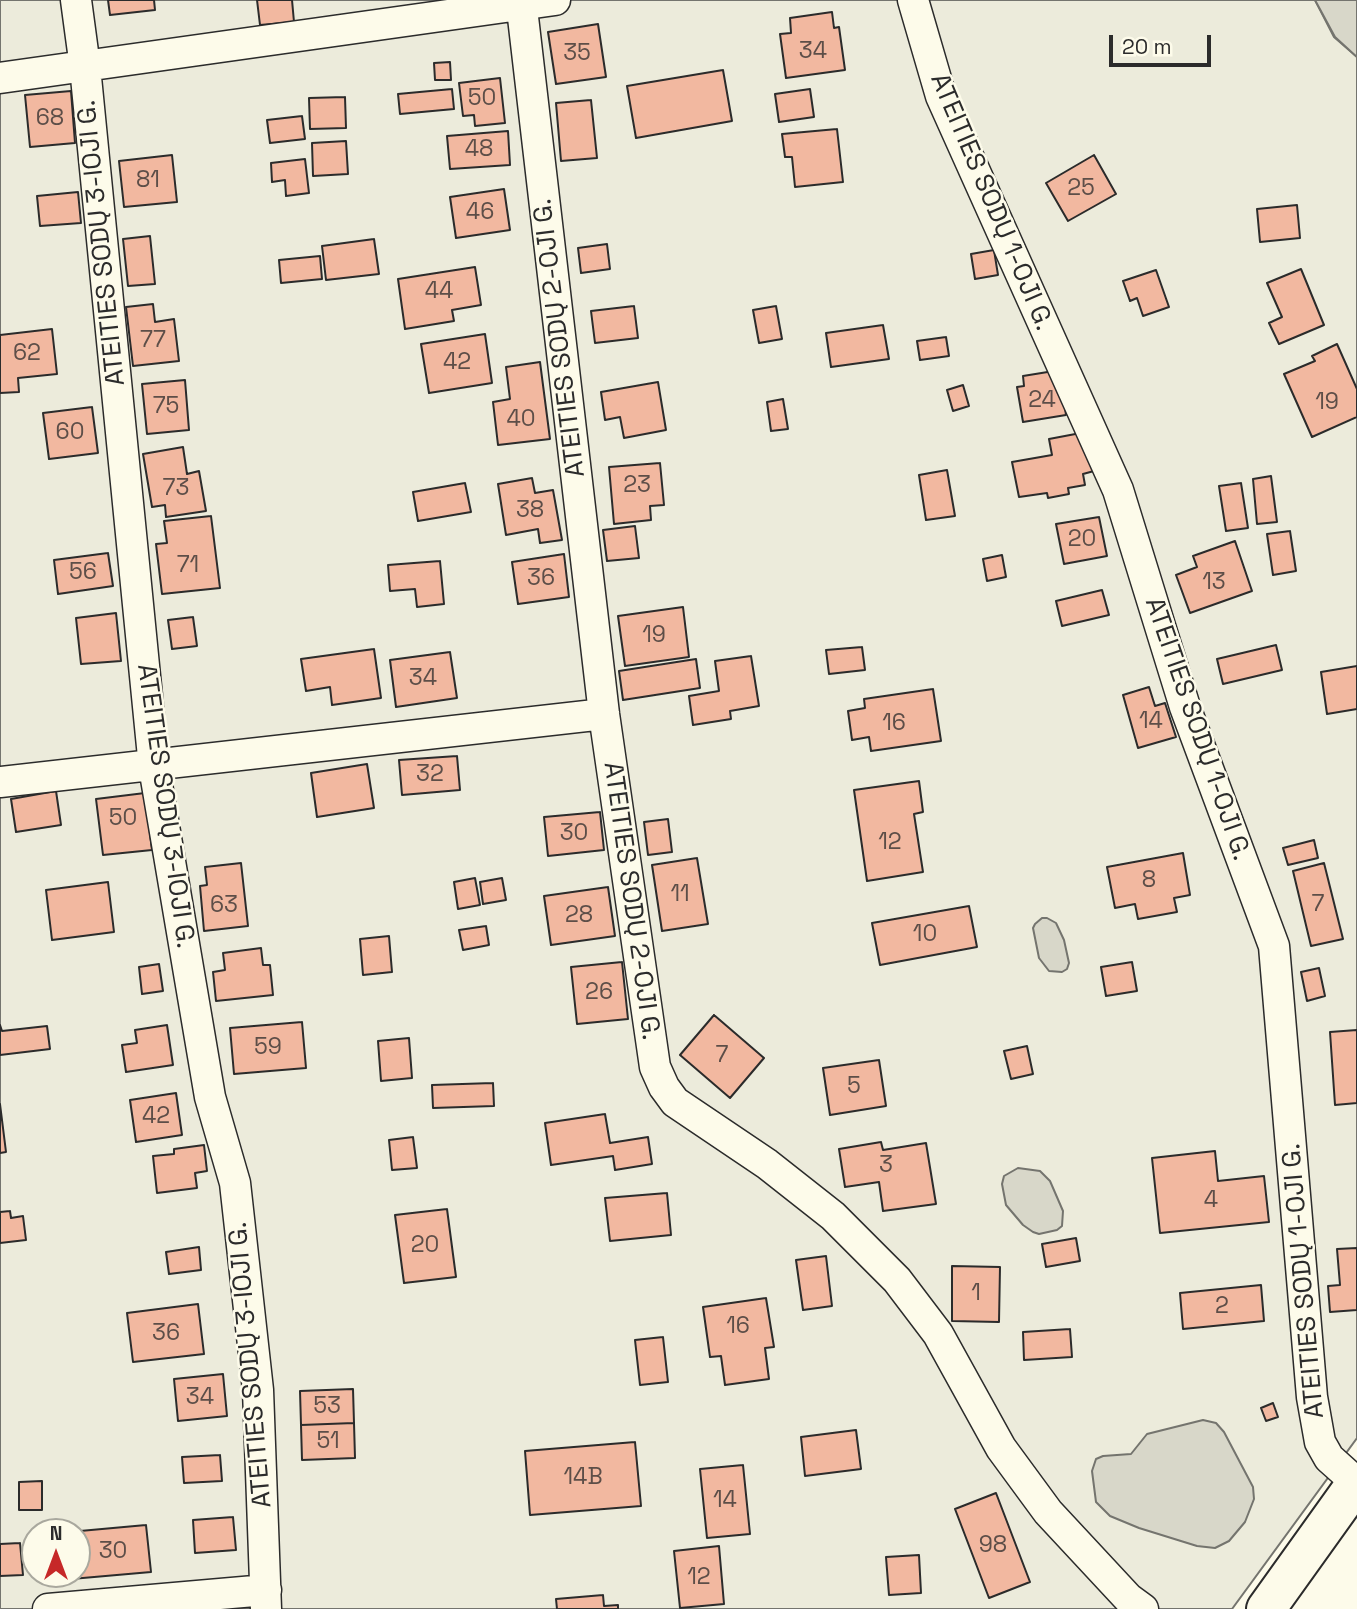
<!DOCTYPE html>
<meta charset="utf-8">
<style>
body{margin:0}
#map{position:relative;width:1357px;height:1609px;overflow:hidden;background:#fdfbea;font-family:"Space Grotesk",sans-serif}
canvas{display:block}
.north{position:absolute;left:21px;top:1518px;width:70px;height:70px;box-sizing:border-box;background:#fdfbea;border:2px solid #a9a89e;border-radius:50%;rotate:0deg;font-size:19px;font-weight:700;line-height:28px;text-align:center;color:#2b2b2b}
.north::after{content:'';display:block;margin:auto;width:24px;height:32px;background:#c62828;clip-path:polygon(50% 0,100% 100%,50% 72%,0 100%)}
.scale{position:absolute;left:1109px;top:35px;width:102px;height:32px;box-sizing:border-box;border:4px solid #2b2b2b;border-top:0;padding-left:9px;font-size:21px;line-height:24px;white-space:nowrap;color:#2b2b2b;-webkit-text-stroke:5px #fdfbea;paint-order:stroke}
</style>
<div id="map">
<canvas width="1357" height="1609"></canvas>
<div class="north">N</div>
<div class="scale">20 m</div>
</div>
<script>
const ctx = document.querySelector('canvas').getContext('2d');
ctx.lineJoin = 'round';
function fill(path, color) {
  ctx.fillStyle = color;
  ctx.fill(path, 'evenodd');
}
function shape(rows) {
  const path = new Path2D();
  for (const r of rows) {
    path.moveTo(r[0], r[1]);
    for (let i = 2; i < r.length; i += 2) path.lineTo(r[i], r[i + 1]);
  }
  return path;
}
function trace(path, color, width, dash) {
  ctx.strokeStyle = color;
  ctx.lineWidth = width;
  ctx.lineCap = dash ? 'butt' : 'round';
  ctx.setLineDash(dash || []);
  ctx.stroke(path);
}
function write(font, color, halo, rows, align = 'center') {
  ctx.font = font + ' "Space Grotesk",sans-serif';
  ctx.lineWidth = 5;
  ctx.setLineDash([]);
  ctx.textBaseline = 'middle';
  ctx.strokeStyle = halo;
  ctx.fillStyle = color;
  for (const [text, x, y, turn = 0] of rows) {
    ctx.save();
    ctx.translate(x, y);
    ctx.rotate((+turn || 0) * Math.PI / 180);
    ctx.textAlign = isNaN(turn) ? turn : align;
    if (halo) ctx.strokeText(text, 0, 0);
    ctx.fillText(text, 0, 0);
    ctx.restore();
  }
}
const green = shape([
 [0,0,1315,0,1334,37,1357,57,1357,1438,1232,1609,0,1609,0,0],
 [35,1532,77,1532,77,1574,35,1574,35,1532]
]);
const water = shape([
 [1315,0,1357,0,1357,57,1335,37,1315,0],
 [1042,918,1047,918,1056,923,1064,940,1069,963,1067,969,1062,972,1049,971,1039,958,1033,928,1035,924,1042,918],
 [1018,1168,1040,1171,1050,1181,1063,1211,1062,1226,1057,1230,1039,1234,1033,1232,1023,1225,1006,1205,1002,1184,1004,1176,1018,1168],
 [1203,1420,1216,1423,1224,1432,1253,1487,1254,1499,1245,1522,1229,1541,1215,1548,1197,1546,1139,1528,1110,1516,1096,1502,1092,1471,1096,1459,1103,1456,1131,1454,1147,1434,1203,1420]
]);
const building = shape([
 [108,0,154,0,155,10,110,15,108,0],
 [257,0,292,0,294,22,260,25,257,0],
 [832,12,834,28,839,27,845,70,786,78,780,34,791,33,790,18,832,12],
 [598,24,606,77,556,84,548,32,598,24],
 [450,62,451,80,435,80,434,63,450,62],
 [723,70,732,121,636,138,627,86,723,70],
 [500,78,505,123,475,126,474,115,463,116,459,83,500,78],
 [452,89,454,109,400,114,398,94,452,89],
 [810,89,814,117,779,122,775,94,810,89],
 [71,91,75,143,30,147,25,95,71,91],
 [345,97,346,128,310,129,309,98,345,97],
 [591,100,597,158,561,161,556,103,591,100],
 [302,116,305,139,270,143,267,120,302,116],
 [837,129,843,182,795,187,792,157,785,157,782,134,837,129],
 [508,131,510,165,450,169,447,136,508,131],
 [346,141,348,174,313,176,312,143,346,141],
 [172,155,177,202,124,207,119,161,172,155],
 [1094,155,1116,194,1068,221,1046,183,1094,155],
 [305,159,309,193,286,196,285,180,272,182,271,163,305,159],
 [504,189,510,230,456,238,450,197,504,189],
 [78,192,81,223,40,226,37,196,78,192],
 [1297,205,1300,238,1260,242,1257,209,1297,205],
 [150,236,155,284,128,286,123,239,150,236],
 [374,239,379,274,326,280,322,246,374,239],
 [607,244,610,269,581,273,578,248,607,244],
 [994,250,998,275,975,279,971,254,994,250],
 [320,256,322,279,281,283,279,260,320,256],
 [475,267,481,305,452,310,454,321,405,329,398,279,475,267],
 [1301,269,1324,325,1279,344,1269,323,1282,317,1267,283,1301,269],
 [1156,270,1169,307,1143,316,1137,298,1130,301,1123,281,1156,270],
 [153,304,155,322,174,319,179,361,133,366,126,307,153,304],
 [634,306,638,338,595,343,591,311,634,306],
 [776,306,782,339,759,343,753,310,776,306],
 [883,325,889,359,831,367,826,333,883,325],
 [52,329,57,374,18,378,19,392,0,393,0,335,52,329],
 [485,334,492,383,429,393,421,344,485,334],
 [946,337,949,356,920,360,917,341,946,337],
 [1337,344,1357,389,1357,417,1312,437,1284,374,1315,361,1312,356,1337,344],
 [540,362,550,439,498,445,493,402,510,399,506,367,540,362],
 [1060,370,1066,415,1023,422,1017,387,1024,386,1023,376,1060,370],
 [185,380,189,430,147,434,142,384,185,380],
 [658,382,666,430,624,438,620,417,605,420,601,392,658,382],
 [963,385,969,406,953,411,947,390,963,385],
 [783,399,788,429,771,431,767,402,783,399],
 [92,407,98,453,49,459,43,413,92,407],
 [1086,432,1094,471,1083,474,1085,485,1068,488,1069,494,1048,498,1047,493,1019,497,1012,462,1052,455,1049,439,1086,432],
 [183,447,187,474,199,471,206,511,166,517,165,505,152,507,143,454,183,447],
 [660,463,664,505,650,506,651,520,614,524,609,467,660,463],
 [947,470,955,516,926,520,919,475,947,470],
 [1271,476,1277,522,1257,524,1253,479,1271,476],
 [532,478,535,493,553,490,562,540,540,543,538,529,506,535,498,484,532,478],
 [465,483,471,512,418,521,413,492,465,483],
 [1241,483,1248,528,1226,531,1219,486,1241,483],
 [211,516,220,588,162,594,156,544,167,543,164,521,211,516],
 [1099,517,1107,556,1064,564,1056,524,1099,517],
 [635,526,639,558,607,561,603,530,635,526],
 [1290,531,1296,571,1273,575,1267,534,1290,531],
 [1235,541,1252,591,1190,613,1176,575,1197,567,1193,556,1235,541],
 [108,553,113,586,58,594,54,560,108,553],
 [564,554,569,597,518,604,512,562,564,554],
 [1002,555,1006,577,987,581,983,559,1002,555],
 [440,561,444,604,417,607,415,589,390,591,388,565,440,561],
 [1102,590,1109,615,1062,626,1056,601,1102,590],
 [683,607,689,657,625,666,618,616,683,607],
 [116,613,121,661,81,664,76,618,116,613],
 [193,617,197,646,172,649,168,620,193,617],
 [1276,645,1282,670,1223,684,1217,659,1276,645],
 [862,647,865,670,829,674,826,650,862,647],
 [374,649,381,698,332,705,330,687,306,691,301,659,374,649],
 [450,652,457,698,396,707,390,660,450,652],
 [751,656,759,706,730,711,731,719,693,725,689,696,719,691,715,661,751,656],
 [696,659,700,688,623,700,619,671,696,659],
 [1357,666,1357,709,1327,714,1321,672,1357,666],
 [1149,687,1155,706,1165,703,1176,737,1138,748,1123,695,1149,687],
 [933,689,941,741,871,751,869,737,852,740,848,711,865,708,864,699,933,689],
 [457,756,460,790,402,795,399,760,457,756],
 [367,764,374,808,317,817,311,773,367,764],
 [919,781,923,812,914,814,923,872,867,881,854,790,919,781],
 [56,791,61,825,16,832,11,799,56,791],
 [145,793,152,850,103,855,96,799,145,793],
 [600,812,604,850,548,856,544,817,600,812],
 [668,819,672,852,648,855,644,822,668,819],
 [1314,840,1318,858,1288,865,1283,848,1314,840],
 [1183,853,1190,895,1174,898,1177,912,1138,919,1135,904,1115,908,1107,867,1183,853],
 [697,858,708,924,662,931,652,865,697,858],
 [241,863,248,926,204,931,200,886,207,885,205,867,241,863],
 [1324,863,1343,939,1311,946,1293,871,1324,863],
 [475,878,480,905,458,909,454,882,475,878],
 [502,878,506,900,483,904,480,882,502,878],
 [108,882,114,932,52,940,46,890,108,882],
 [608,887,615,936,551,945,544,896,608,887],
 [969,906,977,947,880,965,872,923,969,906],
 [486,926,489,945,463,950,459,930,486,926],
 [389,936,392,972,363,975,360,939,389,936],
 [261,948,263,965,270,965,273,995,216,1001,213,972,225,970,223,953,261,948],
 [622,962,628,1019,577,1024,571,967,622,962],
 [1132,962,1137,991,1106,996,1101,967,1132,962],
 [159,964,163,991,142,994,139,967,159,964],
 [1319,968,1325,996,1307,1001,1301,972,1319,968],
 [714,1015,764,1058,730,1098,680,1055,714,1015],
 [302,1022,306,1068,234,1074,230,1028,302,1022],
 [0,1025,2,1031,47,1026,50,1049,0,1055,0,1025],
 [167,1025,173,1065,126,1072,122,1045,137,1043,135,1030,167,1025],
 [1357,1030,1357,1103,1335,1105,1330,1032,1357,1030],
 [409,1038,412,1078,381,1081,378,1041,409,1038],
 [1027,1046,1033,1074,1011,1079,1004,1051,1027,1046],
 [879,1060,886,1106,830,1115,823,1068,879,1060],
 [493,1083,494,1106,433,1108,432,1085,493,1083],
 [176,1093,182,1135,136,1142,130,1100,176,1093],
 [0,1104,6,1152,0,1153,0,1104],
 [605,1114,610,1143,648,1137,652,1164,615,1170,613,1156,551,1165,545,1123,605,1114],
 [413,1137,417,1168,392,1170,389,1140,413,1137],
 [881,1142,883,1150,926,1143,936,1204,883,1211,879,1182,845,1187,839,1149,881,1142],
 [204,1145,207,1171,195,1173,197,1188,157,1193,153,1156,174,1154,174,1149,204,1145],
 [1215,1151,1218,1181,1264,1176,1269,1222,1160,1233,1152,1158,1215,1151],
 [667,1193,671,1235,610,1241,605,1198,667,1193],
 [447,1209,456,1277,404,1283,395,1215,447,1209],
 [10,1211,11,1218,23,1216,26,1240,0,1243,0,1212,10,1211],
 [1076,1238,1080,1261,1046,1267,1042,1244,1076,1238],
 [199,1247,201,1270,169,1274,166,1252,199,1247],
 [1357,1248,1357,1310,1330,1312,1328,1286,1340,1285,1337,1249,1357,1248],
 [826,1256,832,1306,803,1310,796,1260,826,1256],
 [952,1266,1000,1267,999,1322,952,1321,952,1266],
 [1261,1285,1264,1321,1183,1329,1180,1293,1261,1285],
 [766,1298,774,1347,765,1348,769,1379,725,1385,721,1356,710,1357,703,1307,766,1298],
 [198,1304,204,1354,133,1362,127,1313,198,1304],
 [1070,1329,1072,1357,1024,1360,1023,1332,1070,1329],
 [663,1337,668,1382,640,1385,635,1340,663,1337],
 [223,1374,227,1416,178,1421,174,1379,223,1374],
 [353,1389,354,1423,301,1425,300,1391,353,1389],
 [1273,1403,1278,1417,1266,1421,1261,1408,1273,1403],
 [354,1423,355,1458,302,1460,301,1425,354,1423],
 [856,1430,861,1469,805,1476,801,1437,856,1430],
 [635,1442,641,1506,530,1515,525,1451,635,1442],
 [220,1455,222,1481,184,1483,182,1457,220,1455],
 [743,1465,750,1534,707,1538,700,1469,743,1465],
 [42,1481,42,1510,19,1510,19,1482,42,1481],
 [996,1493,1030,1582,989,1598,955,1509,996,1493],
 [233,1517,236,1550,195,1553,193,1520,233,1517],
 [146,1525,151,1572,60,1580,60,1574,77,1574,77,1532,69,1532,146,1525],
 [20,1543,23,1575,0,1576,0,1544,20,1543],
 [719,1546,724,1604,680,1608,674,1551,719,1546],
 [919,1555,921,1593,889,1595,886,1557,919,1555],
 [603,1595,604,1606,618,1605,618,1609,557,1609,556,1599,603,1595]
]);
const minor = shape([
 [76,0,85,67,154,767,210,1097,235,1183,258,1390,266,1609],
 [521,0,604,714,655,1067,664,1087,675,1102,767,1164,833,1216,897,1280,938,1334,1001,1448,1048,1512,1128,1598,1143,1609],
 [913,0,941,96,1118,490,1185,707,1274,946,1312,1397,1320,1442,1329,1458,1357,1483],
 [0,78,555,0],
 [0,782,604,714],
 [48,1609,266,1590]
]);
const secondary = shape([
 [1266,1609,1357,1482]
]);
const numberNames = [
 ["34",813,52],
 ["35",577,54],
 ["50",482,99],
 ["68",50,119],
 ["48",479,150],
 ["81",148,181],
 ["25",1081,189],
 ["46",480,213],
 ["44",439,292],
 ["77",153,341],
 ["62",27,354],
 ["42",457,363],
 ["24",1042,401],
 ["19",1327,403],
 ["75",166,407],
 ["40",521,420],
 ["60",70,433],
 ["23",637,486],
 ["73",176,489],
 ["38",530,511],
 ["20",1082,540],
 ["71",188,566],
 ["56",83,573],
 ["36",541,579],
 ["13",1214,583],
 ["19",654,636],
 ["34",423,679],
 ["14",1151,722],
 ["16",894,724],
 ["32",430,775],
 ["50",123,819],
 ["30",574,834],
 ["12",890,843],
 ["8",1149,881],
 ["11",680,895],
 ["7",1318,905],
 ["63",224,906],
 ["28",579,916],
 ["10",925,935],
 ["26",599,993],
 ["59",268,1048],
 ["7",722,1056],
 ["5",854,1087],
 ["42",156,1117],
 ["3",886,1166],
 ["4",1211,1201],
 ["20",425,1246],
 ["1",976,1294],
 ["2",1222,1307],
 ["16",738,1327],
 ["36",166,1334],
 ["34",200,1398],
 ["53",327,1407],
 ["51",328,1442],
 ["14B",583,1478],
 ["14",725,1501],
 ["98",993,1546],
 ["30",113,1552],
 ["12",699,1578]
];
const streetNames = [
 ["ATEITIES SODŲ 1-OJI G.",991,202,67],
 ["ATEITIES SODŲ 3-IOJI G.",102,243,-96],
 ["ATEITIES SODŲ 2-OJI G.",560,338,-97],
 ["ATEITIES SODŲ 1-OJI G.",1197,729,71],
 ["ATEITIES SODŲ 3-IOJI G.",165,806,82],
 ["ATEITIES SODŲ 2-OJI G.",631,901,82],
 ["ATEITIES SODŲ 1-OJI G.",1304,1281,-95],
 ["ATEITIES SODŲ 3-IOJI G.",251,1365,-95]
];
fill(green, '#ecebdb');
trace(green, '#74746e', 2);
fill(water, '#d8d7c9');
trace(water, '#74746e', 2);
fill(building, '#f2b8a0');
trace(building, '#2b2b2b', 2);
trace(minor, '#2b2b2b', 33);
trace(secondary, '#2b2b2b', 42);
trace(minor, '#fdfbea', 30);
trace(secondary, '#fdfbea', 38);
write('23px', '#5d4e48', null, numberNames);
write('26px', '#2b2b2b', '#fdfbea', streetNames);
</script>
